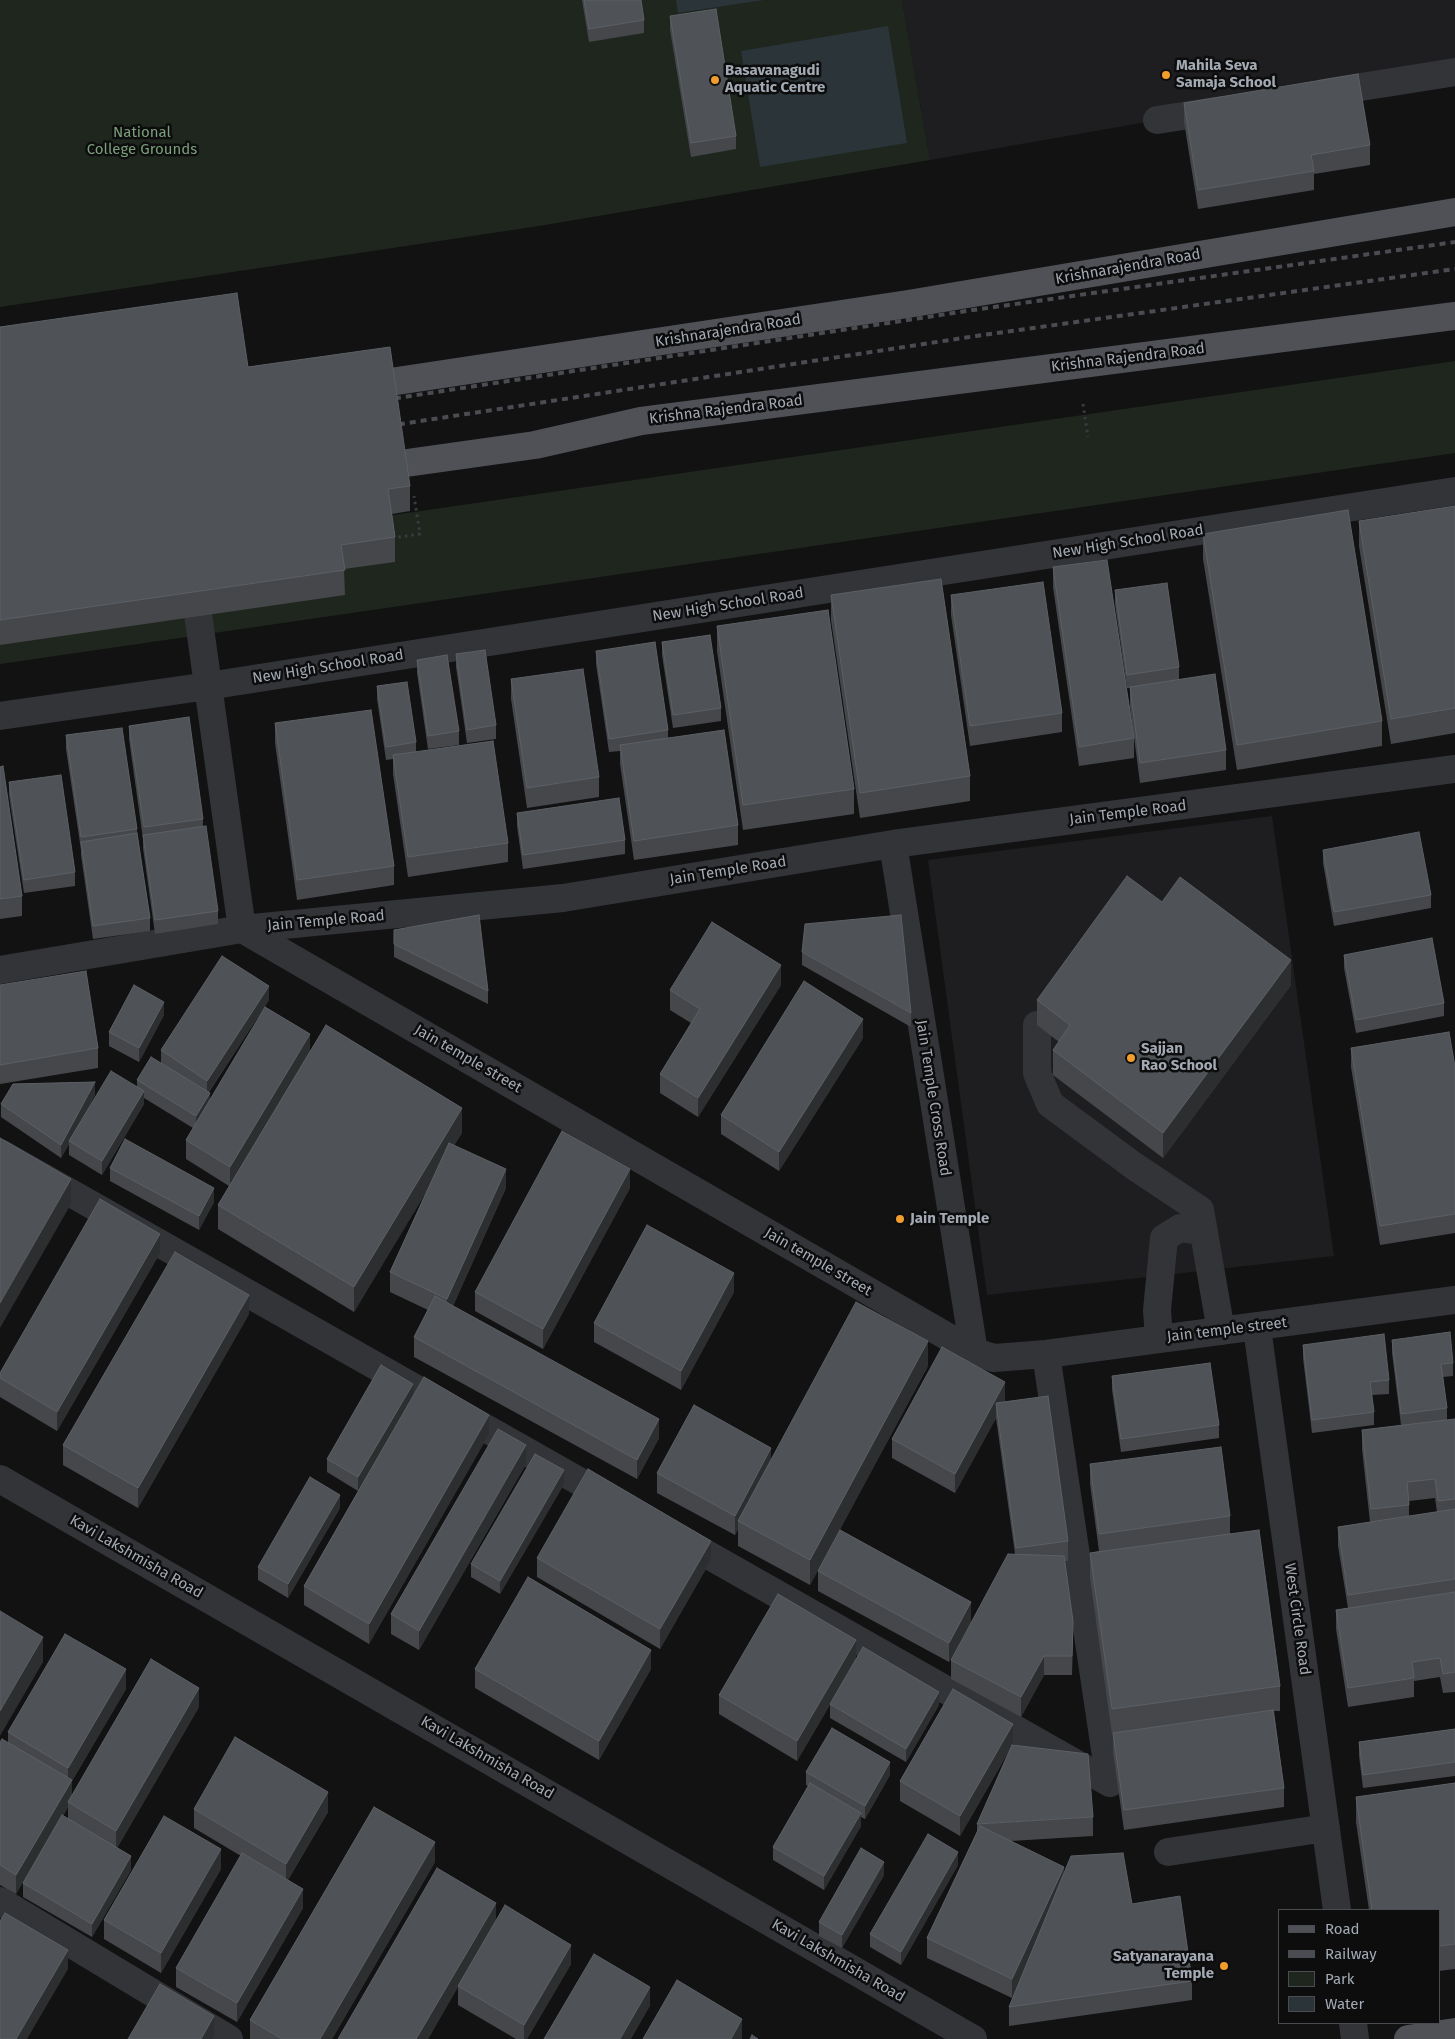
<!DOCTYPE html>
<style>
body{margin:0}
#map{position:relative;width:1455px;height:2039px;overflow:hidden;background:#121213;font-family:"Fira Sans",sans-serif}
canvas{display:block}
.legend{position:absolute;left:1278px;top:1909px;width:162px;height:115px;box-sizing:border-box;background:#0d0d0e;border:1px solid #494c50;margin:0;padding:6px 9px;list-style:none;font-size:15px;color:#a3aab4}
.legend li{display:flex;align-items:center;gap:10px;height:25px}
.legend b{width:25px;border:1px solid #494c50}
</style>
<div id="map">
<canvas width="1455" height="2039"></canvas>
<ul class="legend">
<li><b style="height:6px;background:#4f5157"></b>Road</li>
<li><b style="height:6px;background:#4a4c51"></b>Railway</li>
<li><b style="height:14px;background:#1e261e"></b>Park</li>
<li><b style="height:14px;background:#2a3439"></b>Water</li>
</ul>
</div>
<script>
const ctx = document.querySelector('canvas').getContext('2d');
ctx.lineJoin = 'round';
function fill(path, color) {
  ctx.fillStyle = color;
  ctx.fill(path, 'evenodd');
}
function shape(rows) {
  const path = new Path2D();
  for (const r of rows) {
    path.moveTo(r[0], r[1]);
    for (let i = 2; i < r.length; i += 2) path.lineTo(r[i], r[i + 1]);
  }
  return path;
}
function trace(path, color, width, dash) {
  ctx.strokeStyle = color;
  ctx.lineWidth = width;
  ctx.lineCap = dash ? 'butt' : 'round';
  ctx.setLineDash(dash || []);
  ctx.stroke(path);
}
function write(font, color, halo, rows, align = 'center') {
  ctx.font = font + ' "Fira Sans",sans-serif';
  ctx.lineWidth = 5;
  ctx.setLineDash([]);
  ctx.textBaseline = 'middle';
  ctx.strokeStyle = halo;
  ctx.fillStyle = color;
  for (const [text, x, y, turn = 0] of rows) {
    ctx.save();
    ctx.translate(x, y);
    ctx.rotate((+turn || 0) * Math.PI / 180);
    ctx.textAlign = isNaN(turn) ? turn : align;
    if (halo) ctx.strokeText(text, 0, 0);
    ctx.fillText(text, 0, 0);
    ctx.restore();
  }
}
const built = shape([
 [902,0,1455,0,1455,68,930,160],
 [1272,816,1334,1256,987,1295,928,860]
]);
const green = shape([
 [0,0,902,0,930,160,539,226,0,307],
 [1455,361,1455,453,0,664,0,572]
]);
const water = shape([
 [676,0,764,0,678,13],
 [888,26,907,143,760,167,741,51]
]);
const path = shape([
 [1083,404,1088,437],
 [392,538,420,534,414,496]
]);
const minor = shape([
 [1323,93,1455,72],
 [1157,120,1222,110],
 [193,578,242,929,974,1352,994,1358,1046,1354,1455,1300],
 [0,716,208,686,1455,491],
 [893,844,974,1352],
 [0,970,242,929,563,898,893,844,1455,769],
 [1037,1025,1037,1073,1050,1104,1134,1166,1200,1210,1221,1331],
 [0,1153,614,1501],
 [1257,1328,1337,1910],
 [1159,1338,1157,1310,1164,1238,1180,1228,1203,1231],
 [0,1479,973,2039],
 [680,1539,1110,1783,1046,1354],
 [1168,1852,1326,1828],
 [0,1901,229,2039],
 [1353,2023,1355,2039]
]);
const major = shape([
 [357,387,908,304,1455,212],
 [371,468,535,445,641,421,1455,316],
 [1408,2039,1455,2032]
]);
const rail = shape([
 [384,400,973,310,1455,242],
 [388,426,976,336,1455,269]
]);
const wall = shape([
 [582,0,641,0,644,20,644,33,589,42],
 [670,16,736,136,736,149,691,157,670,30],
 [1184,103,1370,145,1370,165,1314,174,1314,190,1198,209,1184,122],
 [0,327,248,367,410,486,410,511,392,514,395,537,395,562,344,569,345,595,0,645],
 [1455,506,1455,733,1391,744,1359,546,1359,521],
 [1203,534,1382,721,1382,746,1237,770,1203,559],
 [1053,567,1134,738,1134,758,1079,766,1053,587],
 [1115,590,1179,667,1179,680,1226,750,1226,770,1140,783,1130,706,1130,688,1127,688,1115,604],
 [831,595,970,776,970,801,860,818,831,620],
 [951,595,1062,713,1062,732,970,746,951,615],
 [717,626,854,789,854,814,743,830,717,651],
 [662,642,721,708,721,721,673,728,662,655],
 [596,651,668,730,668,738,738,825,738,845,634,860,620,764,620,751,609,752,596,664],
 [456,654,496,725,496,739,467,743,456,667],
 [417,660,459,731,459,745,428,749,417,673],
 [511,679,599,777,599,797,527,808,511,699],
 [377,686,416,742,416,751,508,843,508,862,408,877,393,774,393,759,386,760,377,699],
 [275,723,394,866,394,885,297,900,275,743],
 [129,726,203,819,203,826,218,911,218,924,155,934,143,848,143,839,129,739],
 [66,735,137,829,137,833,150,918,150,931,93,939,81,855,81,850,66,749],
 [0,767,22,896,22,916,0,919],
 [9,782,75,872,75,886,24,893,9,795],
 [517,813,625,840,625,854,523,869,517,826],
 [1323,850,1431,895,1431,908,1334,926,1323,863],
 [1162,902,1291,985,1163,1158,1053,1075,1053,1050,1059,1042,1037,1025,1037,1000],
 [394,930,488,991,488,1004,394,957],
 [802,952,911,1013,911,1027,802,965],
 [1344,955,1444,1003,1444,1016,1356,1033,1344,968],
 [0,985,98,1048,98,1068,0,1084],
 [781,985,698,1117,660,1093,660,1074,691,1023,670,1010,670,990],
 [269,1000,209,1092,210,1099,310,1052,462,1133,454,1145,506,1188,453,1306,659,1438,637,1479,414,1357,414,1337,428,1310,390,1292,390,1272,428,1188,354,1312,218,1229,218,1205,229,1186,186,1159,186,1140,193,1128,144,1098,144,1104,102,1175,69,1155,69,1144,61,1158,1,1117,1,1104,95,1095,81,1122,137,1087,137,1080,161,1063,161,1050],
 [164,1015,139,1062,109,1046,109,1032],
 [863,1038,779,1171,721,1134,721,1115],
 [1351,1048,1455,1067,1455,1233,1380,1245,1351,1067],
 [110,1168,214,1202,199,1230,110,1181],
 [630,1188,543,1349,475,1311,475,1292],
 [160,1253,57,1431,0,1397,0,1373],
 [734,1292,681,1390,594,1342,594,1323],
 [249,1314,138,1508,63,1465,63,1445],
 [1392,1340,1453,1363,1453,1376,1443,1377,1447,1408,1447,1420,1455,1419,1455,1692,1443,1693,1440,1677,1414,1681,1414,1697,1348,1707,1336,1629,1336,1610,1348,1608,1338,1546,1338,1527,1370,1522,1362,1449,1362,1430,1401,1425,1392,1353],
 [1435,1498,1437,1512,1409,1516,1409,1501],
 [1303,1345,1389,1380,1389,1394,1372,1395,1374,1412,1374,1425,1312,1433,1303,1358],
 [928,1366,810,1585,738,1546,738,1529,735,1535,657,1493,657,1473,771,1459],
 [1112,1376,1219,1425,1219,1438,1121,1452,1112,1390],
 [413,1396,489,1434,369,1644,304,1605,304,1586,358,1491,327,1472,327,1459],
 [1005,1401,1005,1402,1068,1541,1068,1561,1065,1561,1073,1641,1072,1675,1044,1675,1021,1717,951,1679,951,1660,1015,1554,996,1418,955,1493,892,1458,892,1439],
 [526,1464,419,1650,391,1634,391,1614],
 [1090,1464,1230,1516,1230,1534,1280,1686,1280,1711,1274,1711,1284,1788,1284,1807,1124,1830,1113,1752,1113,1733,1112,1734,1090,1578,1090,1553,1099,1551,1090,1484],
 [564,1484,500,1594,471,1577,471,1564],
 [340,1508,288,1598,258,1580,258,1567],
 [537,1558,711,1560,660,1649,537,1577],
 [818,1571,971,1621,949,1662,818,1591],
 [856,1660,797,1761,719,1714,719,1695],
 [475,1669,651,1669,599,1760,475,1688],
 [126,1689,72,1781,72,1795,199,1707,117,1848,131,1870,92,1937,23,1897,23,1883,48,1840,16,1894,0,1885,0,1742,8,1743,8,1732],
 [68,1807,68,1819,63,1816],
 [830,1704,939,1705,906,1762,830,1718],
 [1455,1729,1455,1776,1363,1788,1359,1756,1359,1742],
 [1013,1744,960,1836,900,1801,900,1781],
 [806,1772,890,1775,865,1819,861,1817,861,1826,824,1890,773,1860,773,1847,808,1786,806,1785],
 [1455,1783,1455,1969,1439,1971,1439,1910,1369,1910,1356,1822,1356,1797],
 [194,1809,328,1812,288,1880,303,1908,237,2022,176,1987,176,1968,241,1856,194,1828],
 [1093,1817,1093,1836,1011,1841,1064,1872,1132,1904,1192,1981,1192,2000,1009,2026,1009,2007,1020,1980,1012,1998,927,1958,927,1938,977,1832,977,1824],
 [435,1862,332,2039,250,2039,250,2020],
 [958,1865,901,1965,870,1947,870,1934],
 [221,1869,161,1973,104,1939,104,1920],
 [884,1875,842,1948,819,1936,819,1922],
 [496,1922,571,1964,527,2039,516,2039,458,2005,458,1986,428,2039,338,2039]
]);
const shadedWall = shape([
 [1291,960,1291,985,1163,1158,1163,1133],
 [781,965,781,985,698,1117,698,1098],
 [269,986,269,1000,207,1094,207,1081],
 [164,1002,164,1015,139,1062,139,1048],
 [863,1019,863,1038,779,1171,779,1152],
 [310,1034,310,1054,230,1186,230,1167],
 [95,1082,95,1095,70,1142,69,1141,69,1144,61,1158,61,1145],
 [144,1091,144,1104,102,1175,102,1161],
 [210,1093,210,1106,196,1129,196,1116],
 [462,1108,462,1133,354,1312,354,1287],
 [506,1169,506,1188,447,1319,447,1299],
 [630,1169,630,1188,543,1349,543,1329],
 [71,1179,71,1204,0,1328,0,1303],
 [214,1188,214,1202,199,1230,199,1216],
 [160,1234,160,1253,57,1431,57,1412],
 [734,1273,734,1292,681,1390,681,1371],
 [249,1295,249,1314,138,1508,138,1488],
 [928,1341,928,1366,810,1585,810,1560],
 [1005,1382,1005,1401,998,1415,996,1403,996,1418,955,1493,955,1474],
 [413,1384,413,1397,358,1491,358,1477],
 [489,1415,489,1434,369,1644,369,1624],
 [659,1419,659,1438,637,1479,637,1460],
 [526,1445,526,1464,419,1650,419,1631],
 [771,1448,771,1467,738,1521,738,1529,735,1535,735,1516],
 [564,1470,564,1484,500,1594,500,1581],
 [340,1495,340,1508,288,1598,288,1584],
 [711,1541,711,1560,660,1649,660,1629],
 [971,1602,971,1621,949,1662,949,1643],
 [43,1637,43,1662,0,1736,0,1711],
 [856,1640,856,1660,797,1761,797,1741],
 [651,1650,651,1669,599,1760,599,1741],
 [1044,1656,1044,1675,1021,1717,1021,1697],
 [126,1669,126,1689,72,1781,72,1800,68,1802,68,1807,16,1894,16,1875,68,1787,68,1768],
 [199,1688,199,1707,116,1850,116,1831],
 [939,1692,939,1705,906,1762,906,1749],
 [1013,1724,1013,1744,960,1836,960,1816],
 [890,1762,890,1775,865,1819,865,1806],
 [328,1792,328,1812,286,1883,286,1864],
 [861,1813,861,1826,824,1890,824,1876],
 [435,1842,435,1862,332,2039,320,2039],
 [221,1849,221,1869,161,1973,161,1953],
 [958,1852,958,1865,901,1965,901,1952],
 [131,1856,131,1870,92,1937,92,1924],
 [884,1862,884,1875,842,1948,842,1935],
 [1064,1867,1064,1886,1012,1998,1012,1979],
 [303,1889,303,1908,237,2022,237,2003],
 [496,1903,496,1922,428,2039,416,2039],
 [571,1945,571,1964,527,2039,524,2039,524,2025],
 [68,1950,68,1969,27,2039,16,2039],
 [650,1987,650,2006,631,2039,620,2039],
 [214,2016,214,2036,212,2039,201,2039],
 [742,2019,742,2039,731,2039]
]);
const building = shape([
 [584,0,641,0,644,20,589,29,584,0],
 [716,9,736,136,691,143,670,16,716,9],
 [1358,74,1370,145,1311,155,1314,171,1198,190,1184,103,1358,74],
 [237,293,248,367,390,347,410,486,388,489,395,537,341,545,345,570,0,620,0,327,237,293],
 [1455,506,1455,708,1391,719,1359,521,1455,506],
 [1348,510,1382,721,1237,745,1203,534,1348,510],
 [1107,560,1134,738,1079,747,1053,567,1107,560],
 [941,579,970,776,860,793,831,595,941,579],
 [1043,582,1062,713,970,726,951,595,1043,582],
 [1167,583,1179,667,1127,675,1115,590,1167,583],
 [828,610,854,789,743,805,717,626,828,610],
 [710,635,721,708,673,715,662,642,710,635],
 [655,642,668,730,609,739,596,651,655,642],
 [485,650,496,725,467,730,456,654,485,650],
 [447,655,459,731,428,736,417,660,447,655],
 [583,669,599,777,527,788,511,679,583,669],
 [1215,674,1226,750,1140,763,1130,687,1215,674],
 [407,682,416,742,386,747,377,686,407,682],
 [371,710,394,866,297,880,275,723,371,710],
 [189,717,203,819,144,827,129,726,189,717],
 [122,728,137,829,81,837,66,735,122,728],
 [724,730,738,825,634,841,620,745,724,730],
 [493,741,508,843,408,857,393,755,493,741],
 [3,766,22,896,0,899,0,767,3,766],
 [61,775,75,872,24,880,9,782,61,775],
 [619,798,625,840,523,855,517,813,619,798],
 [206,826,218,911,155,920,143,835,206,826],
 [1419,832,1431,895,1334,912,1323,850,1419,832],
 [137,833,150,918,93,926,81,842,137,833],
 [1127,876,1162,902,1180,877,1291,960,1163,1133,1053,1050,1070,1025,1037,1000,1127,876],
 [479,915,488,991,394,944,394,930,479,915],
 [901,915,911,1013,802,952,805,924,901,915],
 [712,922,781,965,698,1098,660,1074,700,1009,670,990,712,922],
 [1432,938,1444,1003,1356,1020,1344,955,1432,938],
 [222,956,269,986,207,1081,161,1050,222,956],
 [86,971,98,1048,0,1065,0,985,86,971],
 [804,981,863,1019,779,1152,721,1115,804,981],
 [134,985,164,1002,139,1048,109,1032,134,985],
 [265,1007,310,1034,230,1167,186,1140,265,1007],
 [326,1025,462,1108,354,1287,218,1205,326,1025],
 [1449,1032,1455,1067,1455,1214,1380,1226,1351,1048,1449,1032],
 [151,1057,210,1093,196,1116,137,1080,151,1057],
 [111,1071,144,1091,102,1161,69,1141,111,1071],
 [95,1082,61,1145,1,1104,13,1084,95,1082],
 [562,1131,630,1169,543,1329,475,1292,562,1131],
 [0,1138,71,1179,0,1303,0,1138],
 [125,1139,214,1188,199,1216,110,1168,125,1139],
 [449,1143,506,1169,447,1299,390,1272,449,1143],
 [100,1199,160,1234,57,1412,0,1378,0,1373,100,1199],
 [647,1225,734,1273,681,1371,594,1323,647,1225],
 [175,1252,249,1295,138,1488,63,1445,175,1252],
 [435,1296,659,1419,637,1460,414,1337,435,1296],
 [856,1302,928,1341,810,1560,738,1521,856,1302],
 [1450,1332,1453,1363,1441,1364,1447,1408,1401,1414,1392,1340,1450,1332],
 [1384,1334,1389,1380,1370,1382,1374,1412,1312,1420,1303,1345,1384,1334],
 [942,1347,1005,1382,955,1474,892,1439,942,1347],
 [1210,1363,1219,1425,1121,1439,1112,1376,1210,1363],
 [381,1365,413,1384,358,1477,327,1459,381,1365],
 [424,1377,489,1415,369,1624,304,1586,424,1377],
 [1048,1396,1068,1541,1016,1548,996,1403,1048,1396],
 [694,1405,771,1448,735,1516,657,1473,694,1405],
 [1455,1419,1455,1499,1438,1501,1435,1479,1407,1482,1409,1505,1371,1509,1362,1430,1455,1419],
 [498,1429,526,1445,419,1631,391,1614,498,1429],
 [1221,1447,1230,1516,1099,1534,1090,1464,1221,1447],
 [535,1454,564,1470,500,1581,471,1564,535,1454],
 [588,1469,711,1541,660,1629,537,1558,588,1469],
 [310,1477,340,1495,288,1584,258,1567,310,1477],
 [1455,1509,1455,1579,1348,1595,1338,1527,1455,1509],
 [840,1530,971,1602,949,1643,818,1571,840,1530],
 [1259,1530,1280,1686,1112,1709,1090,1553,1259,1530],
 [1008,1554,1064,1556,1073,1621,1072,1656,1044,1656,1021,1697,951,1660,1008,1554],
 [528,1577,651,1650,599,1741,475,1669,528,1577],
 [1455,1592,1455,1672,1443,1674,1440,1658,1412,1662,1414,1678,1348,1688,1336,1610,1455,1592],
 [778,1594,856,1640,797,1741,719,1695,778,1594],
 [0,1611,43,1637,0,1711,0,1611],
 [65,1634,126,1669,68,1768,8,1732,65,1634],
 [863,1647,939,1692,906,1749,830,1704,863,1647],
 [151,1659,199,1688,116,1831,68,1802,151,1659],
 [953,1689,1013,1724,960,1816,900,1781,953,1689],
 [1273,1710,1284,1788,1124,1810,1113,1733,1273,1710],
 [832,1728,890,1762,865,1806,806,1772,832,1728],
 [1455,1729,1455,1762,1363,1775,1359,1742,1455,1729],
 [235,1737,328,1792,286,1864,194,1809,235,1737],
 [2,1739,72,1780,16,1875,0,1865,0,1742,2,1739],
 [1012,1745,1088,1754,1093,1817,977,1824,1012,1745],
 [810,1783,861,1813,824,1876,773,1847,810,1783],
 [1455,1783,1455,1944,1439,1946,1439,1910,1372,1910,1356,1797,1455,1783],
 [374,1807,435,1842,320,2039,282,2039,250,2020,374,1807],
 [62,1815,131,1856,92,1924,23,1883,62,1815],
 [164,1816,221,1849,161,1953,104,1920,164,1816],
 [980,1826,1064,1867,1012,1979,927,1938,980,1826],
 [928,1834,958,1852,901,1952,870,1934,928,1834],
 [861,1848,884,1862,842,1935,819,1922,861,1848],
 [242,1853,303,1889,237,2003,176,1968,242,1853],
 [1123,1853,1132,1904,1180,1896,1192,1981,1009,2007,1071,1856,1123,1853],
 [437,1868,496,1903,416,2039,338,2039,437,1868],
 [505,1905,571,1945,524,2025,458,1986,505,1905],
 [5,1913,68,1950,16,2039,0,2039,0,1921,5,1913],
 [594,1954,650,1987,620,2039,544,2039,594,1954],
 [677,1980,742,2019,731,2039,643,2039,677,1980],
 [160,1984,214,2016,201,2039,128,2039,160,1984],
 [752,2035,758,2039,750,2039,752,2035]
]);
const markers = [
 [1166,75,5,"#f19d2c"],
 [715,80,5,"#f19d2c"],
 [1131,1058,5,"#f19d2c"],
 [900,1219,5,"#f19d2c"],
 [1224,1966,5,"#f19d2c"]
];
const poiNames = [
 ["Mahila Seva",1176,66],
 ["Samaja School",1176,83],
 ["Basavanagudi",725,71],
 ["Aquatic Centre",725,88],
 ["Sajjan",1141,1049],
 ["Rao School",1141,1066],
 ["Jain Temple",910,1219],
 ["Satyanarayana",1214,1957,"right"],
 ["Temple",1214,1974,"right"]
];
const parkNames = [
 ["National",142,133],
 ["College Grounds",142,150]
];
const streetNames = [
 ["Krishnarajendra Road",1128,267,-10],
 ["Krishnarajendra Road",728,331,-9],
 ["Krishna Rajendra Road",1128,358,-7],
 ["Krishna Rajendra Road",726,410,-7],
 ["New High School Road",1128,542,-9],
 ["New High School Road",728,605,-9],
 ["New High School Road",328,667,-9],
 ["Jain Temple Road",1128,813,-7],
 ["Jain Temple Road",728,871,-9],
 ["Jain Temple Road",326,921,-5],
 ["Jain temple street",468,1059,30],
 ["Jain Temple Cross Road",933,1098,81],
 ["Jain temple street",818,1262,30],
 ["Jain temple street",1227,1330,-7],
 ["Kavi Lakshmisha Road",136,1557,30],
 ["West Circle Road",1297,1619,82],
 ["Kavi Lakshmisha Road",487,1758,30],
 ["Kavi Lakshmisha Road",838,1961,30]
];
fill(built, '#1e1e20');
fill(green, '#1e261e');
fill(water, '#2a3439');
trace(path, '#393b3f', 3, [2.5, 4]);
trace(minor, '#333438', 28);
trace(major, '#4f5157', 28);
trace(rail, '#4a4c51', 4, [6, 5]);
fill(wall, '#45474b');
fill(shadedWall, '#2c2e30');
fill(building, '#4f5256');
trace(building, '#5c6065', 1);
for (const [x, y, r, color] of markers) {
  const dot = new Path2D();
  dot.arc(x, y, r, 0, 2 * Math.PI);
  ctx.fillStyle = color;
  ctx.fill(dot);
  trace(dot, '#0d0d0e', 2);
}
write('bold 15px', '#a3aab4', '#0d0d0e', poiNames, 'left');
write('15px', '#7b9f7a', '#0d0d0e', parkNames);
write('15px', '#a3aab4', '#0d0d0e', streetNames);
</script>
